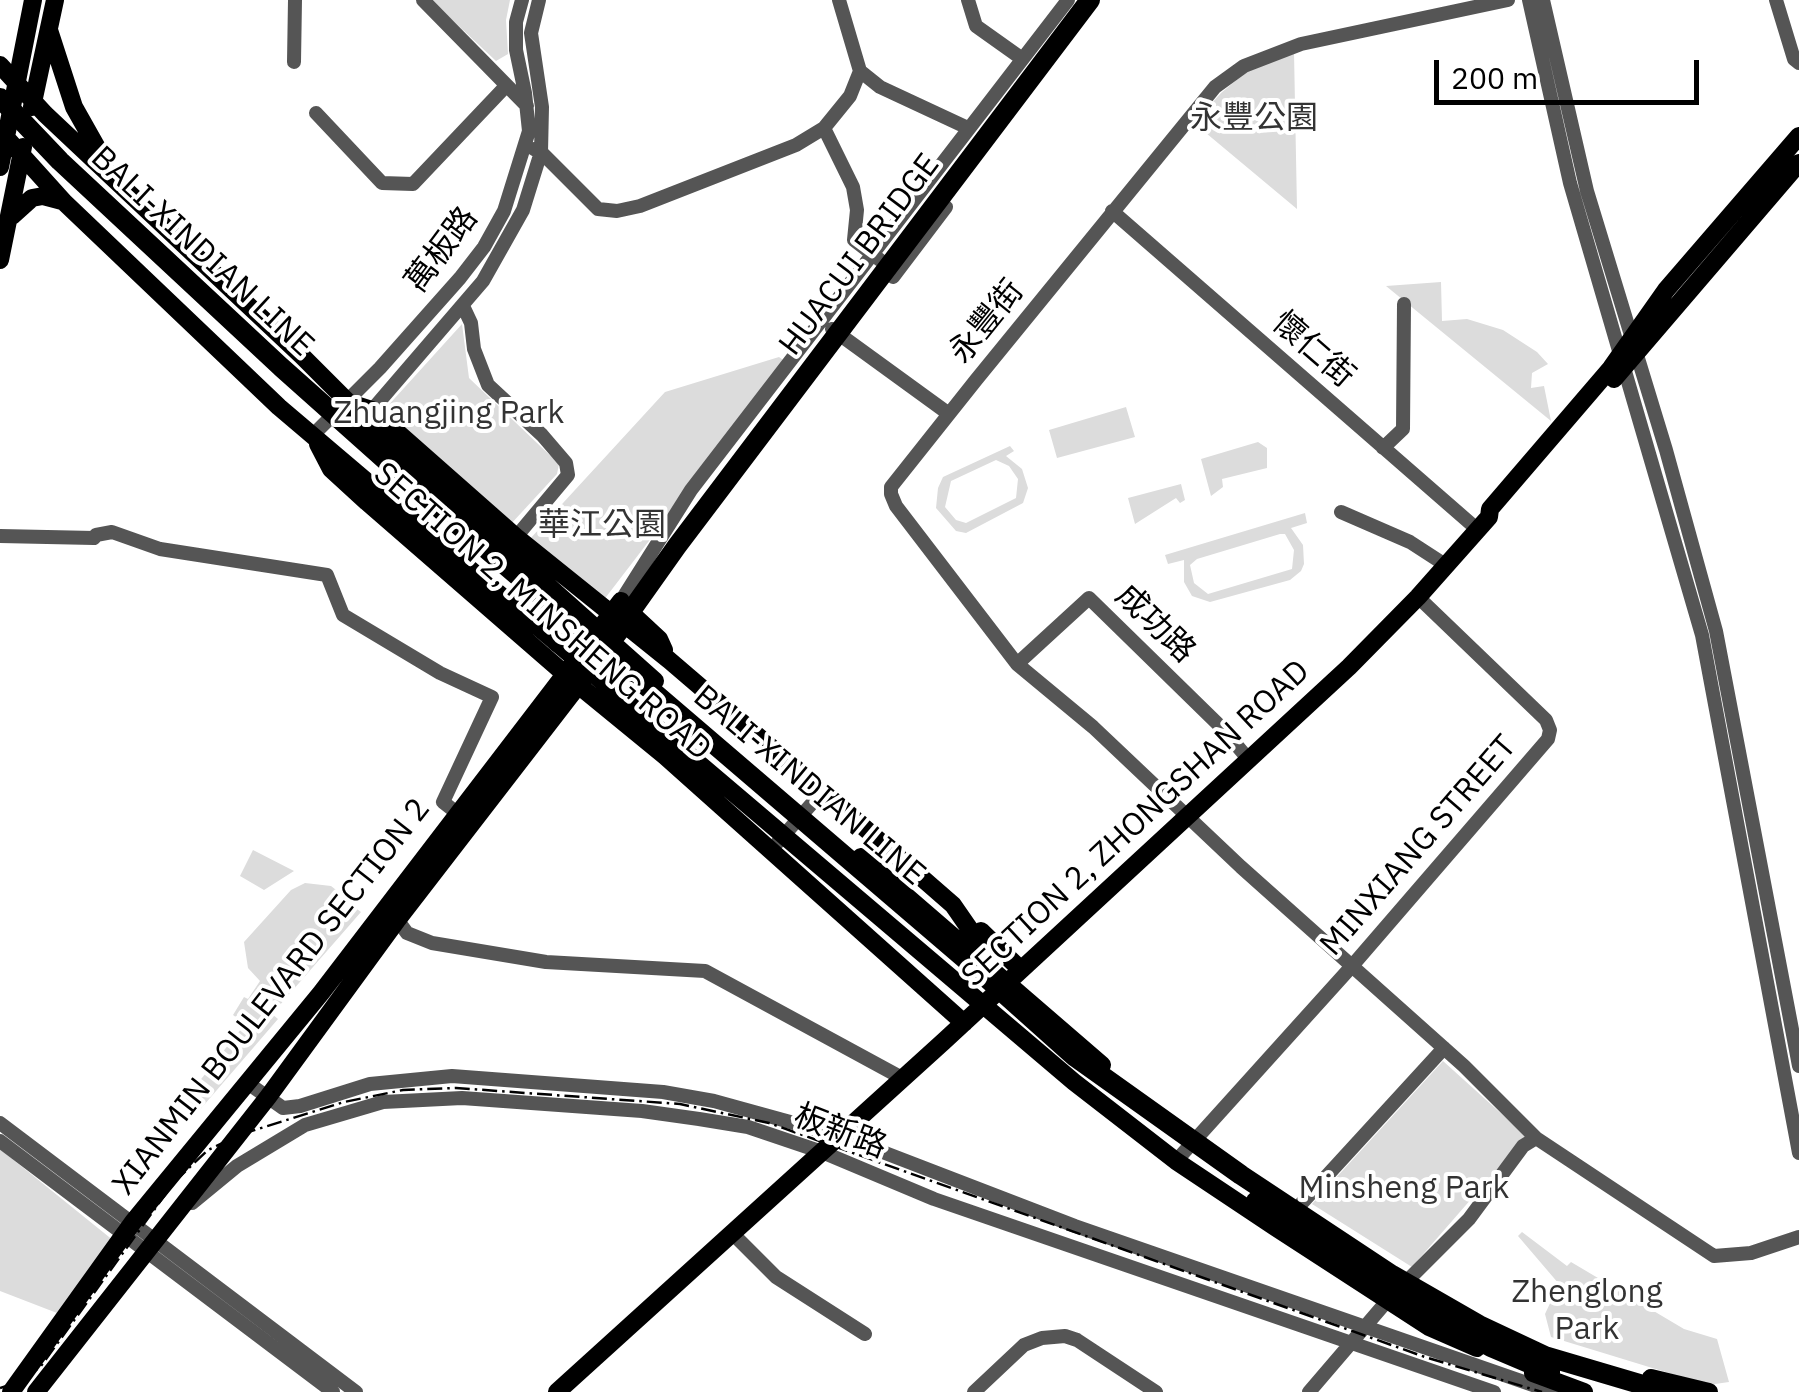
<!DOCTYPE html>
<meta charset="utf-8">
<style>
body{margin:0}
#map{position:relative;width:1799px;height:1392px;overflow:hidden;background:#fff;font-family:"IBM Plex Sans",sans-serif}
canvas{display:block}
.scale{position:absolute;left:1434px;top:60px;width:265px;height:45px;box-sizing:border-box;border:5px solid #000;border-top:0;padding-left:12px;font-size:30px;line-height:35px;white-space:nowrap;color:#000;-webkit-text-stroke:8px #fff;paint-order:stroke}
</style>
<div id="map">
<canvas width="1799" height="1392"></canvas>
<div class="scale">200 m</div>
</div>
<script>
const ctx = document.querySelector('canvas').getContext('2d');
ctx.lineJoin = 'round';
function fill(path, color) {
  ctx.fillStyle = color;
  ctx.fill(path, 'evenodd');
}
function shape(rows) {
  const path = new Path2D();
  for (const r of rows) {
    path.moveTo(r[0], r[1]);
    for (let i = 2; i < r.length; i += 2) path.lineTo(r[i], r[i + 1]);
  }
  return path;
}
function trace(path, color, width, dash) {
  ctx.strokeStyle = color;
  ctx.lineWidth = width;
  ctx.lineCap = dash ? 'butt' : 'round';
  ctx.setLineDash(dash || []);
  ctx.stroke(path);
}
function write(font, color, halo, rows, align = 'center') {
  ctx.font = font + ' "IBM Plex Sans","Noto Sans TC",sans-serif';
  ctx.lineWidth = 8;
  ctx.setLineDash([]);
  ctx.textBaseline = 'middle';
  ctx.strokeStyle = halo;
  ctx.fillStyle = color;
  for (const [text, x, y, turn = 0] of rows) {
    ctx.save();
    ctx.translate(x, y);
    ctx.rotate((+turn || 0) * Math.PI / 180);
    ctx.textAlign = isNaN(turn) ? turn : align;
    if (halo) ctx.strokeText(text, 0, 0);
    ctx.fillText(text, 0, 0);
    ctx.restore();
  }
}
const green = shape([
 [431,0,510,0,506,20,508,54,496,61],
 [1294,52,1297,209,1194,123,1221,93,1247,71],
 [1441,282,1442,321,1467,319,1503,330,1537,352,1548,364,1532,373,1531,388,1544,386,1551,421,1386,286],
 [462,324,469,378,559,464,557,474,510,525,385,409],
 [779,357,786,362,603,601,529,540,665,392],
 [1126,407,1135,437,1057,458,1049,430],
 [1258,442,1267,448,1267,468,1222,479,1223,487,1211,496,1201,459],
 [1010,446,1014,451,1006,456,1022,469,1028,488,1023,503,966,533,956,531,936,508,938,488,943,477],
 [996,460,1009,466,1018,479,1016,498,966,523,956,520,945,507,951,481],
 [1181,484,1185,500,1180,503,1176,498,1135,524,1128,498],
 [1305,513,1307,523,1291,528,1303,545,1304,564,1301,571,1290,580,1210,602,1192,596,1184,582,1184,560,1168,564,1165,555],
 [1280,534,1285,534,1294,550,1292,569,1208,594,1194,583,1190,565,1197,559],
 [253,850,294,871,264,890,240,876],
 [305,883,331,886,340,893,346,916,354,907,361,912,272,1014,278,1019,198,1112,182,1103,245,1024,233,1015,244,997,248,999,260,981,248,968,244,942,291,890],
 [1443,1061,1526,1136,1412,1267,1312,1204],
 [0,1149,114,1241,57,1313,0,1291],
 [1522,1232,1567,1266,1571,1262,1684,1329,1717,1339,1729,1382,1708,1385,1551,1337,1545,1314,1559,1284,1518,1236]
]);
const minor = shape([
 [423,0,527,106],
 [839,0,860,71],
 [968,0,976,26,1021,58],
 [1508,0,1301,44,1244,66,1215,87,976,380,891,487,891,494,896,506,1017,664,1093,727,1241,867,1464,1066,1536,1138,1714,1256,1751,1253,1799,1237],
 [1529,0,1570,183,1702,635,1799,1153],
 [1543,0,1587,191,1666,450,1716,631,1799,1066],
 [1776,0,1794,59,1799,63],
 [294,62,295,0],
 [860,71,880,87,968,128],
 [316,113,382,183,413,184,506,86],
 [824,128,853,187,857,210,854,240,880,260],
 [534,149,541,152,598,209,617,211,640,206,796,145,824,128,850,96,860,71],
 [1112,211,1478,530],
 [893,277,946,207],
 [463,306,471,323,474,349,488,385,542,435,566,463,568,475,516,537],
 [832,329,949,414],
 [372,410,483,281,523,210,541,152,542,107,531,33,539,0],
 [314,434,380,368,460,278,484,247,504,211,529,131,525,93,516,50,516,22,522,0],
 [1383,448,1403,429,1404,304],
 [1341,512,1410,542,1447,566],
 [0,536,94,538,96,535,112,532,160,549,327,575,343,615,440,673,492,697,443,802,457,813],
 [621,601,691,490,1068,0],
 [1017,664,1089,598,1223,729,1249,760],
 [771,850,822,792],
 [393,914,407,933,432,943,546,962,705,971,902,1078],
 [249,1084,283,1108,300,1106,370,1084,452,1076,663,1092,714,1101,841,1136,1075,1226,1553,1392],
 [0,1123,356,1392],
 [0,1141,333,1392],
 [1176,1161,1352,966,1548,739,1550,730,1546,720,1418,597],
 [192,1203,237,1166,305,1125,383,1102,462,1098,642,1111,699,1119,748,1127,822,1152,934,1199,1494,1392],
 [1301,1204,1444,1048],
 [732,1233,776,1277,865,1334],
 [974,1392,1024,1345,1042,1338,1065,1336,1077,1340,1156,1392],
 [1309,1392,1387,1301,1469,1219,1523,1146,1536,1138]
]);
const major = shape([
 [49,30,74,107,105,162],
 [0,65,45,114,301,355,400,454,655,681],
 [32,107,55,0],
 [0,131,64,202,279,407,1074,1082,1176,1161,1275,1227,1429,1327,1477,1348],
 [0,167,33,0],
 [12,216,32,198,43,196,62,201],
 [0,260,23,147],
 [1614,379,1799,163],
 [350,403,372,410,516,537,669,660,836,803,953,905,989,957],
 [318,444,331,469,367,502,566,675,665,756,964,1023],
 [631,613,659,639,664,650],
 [861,857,1102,1065],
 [981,931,1020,969],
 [1533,1373,1584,1392],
 [1651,1378,1709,1392],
 [11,1392,133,1222,321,993,621,601],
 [36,1392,268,1097,398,919,624,626,633,608],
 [557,1392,943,1042,1349,667,1418,597,1489,517,1490,509,1611,368,1666,290,1799,136]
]);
const highway = shape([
 [0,98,60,161,281,367,456,523,972,965,1074,1056,1241,1175,1392,1275,1479,1325,1545,1356,1667,1392],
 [633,608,677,546,1090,0],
 [557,642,613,672],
 [1256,1201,1384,1287,1491,1347,1550,1372]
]);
const rail = shape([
 [0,1388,22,1381,41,1366,175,1181,208,1150,239,1135,344,1102,403,1090,456,1088,680,1104,769,1123,1425,1357,1542,1392]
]);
const parkNames = [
 ["永豐公園",1254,119],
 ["Zhuangjing Park",449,414],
 ["華江公園",602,526],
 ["Minsheng Park",1404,1189],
 ["Zhenglong",1587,1293],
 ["Park",1587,1330]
];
const streetNames = [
 ["萬板路",442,250,-53],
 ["BALI-XINDIAN LINE",202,252,43],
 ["HUACUI BRIDGE",860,255,-53],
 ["永豐街",987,322,-51],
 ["懷仁街",1313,350,41],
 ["SECTION 2, MINSHENG ROAD",542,612,41],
 ["成功路",1155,624,44],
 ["BALI-XINDIAN LINE",809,786,40],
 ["SECTION 2, ZHONGSHAN ROAD",1136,824,-43],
 ["MINXIANG STREET",1419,846,-49],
 ["XIANMIN BOULEVARD SECTION 2",272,997,-52],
 ["板新路",840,1132,21]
];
fill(green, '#dcdcdc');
trace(minor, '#555', 14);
trace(major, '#000', 18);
trace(highway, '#000', 20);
trace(rail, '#000', 2.5, [15, 5, 2.5, 5]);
write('32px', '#333', '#fff', parkNames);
write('32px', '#000', '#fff', streetNames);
</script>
